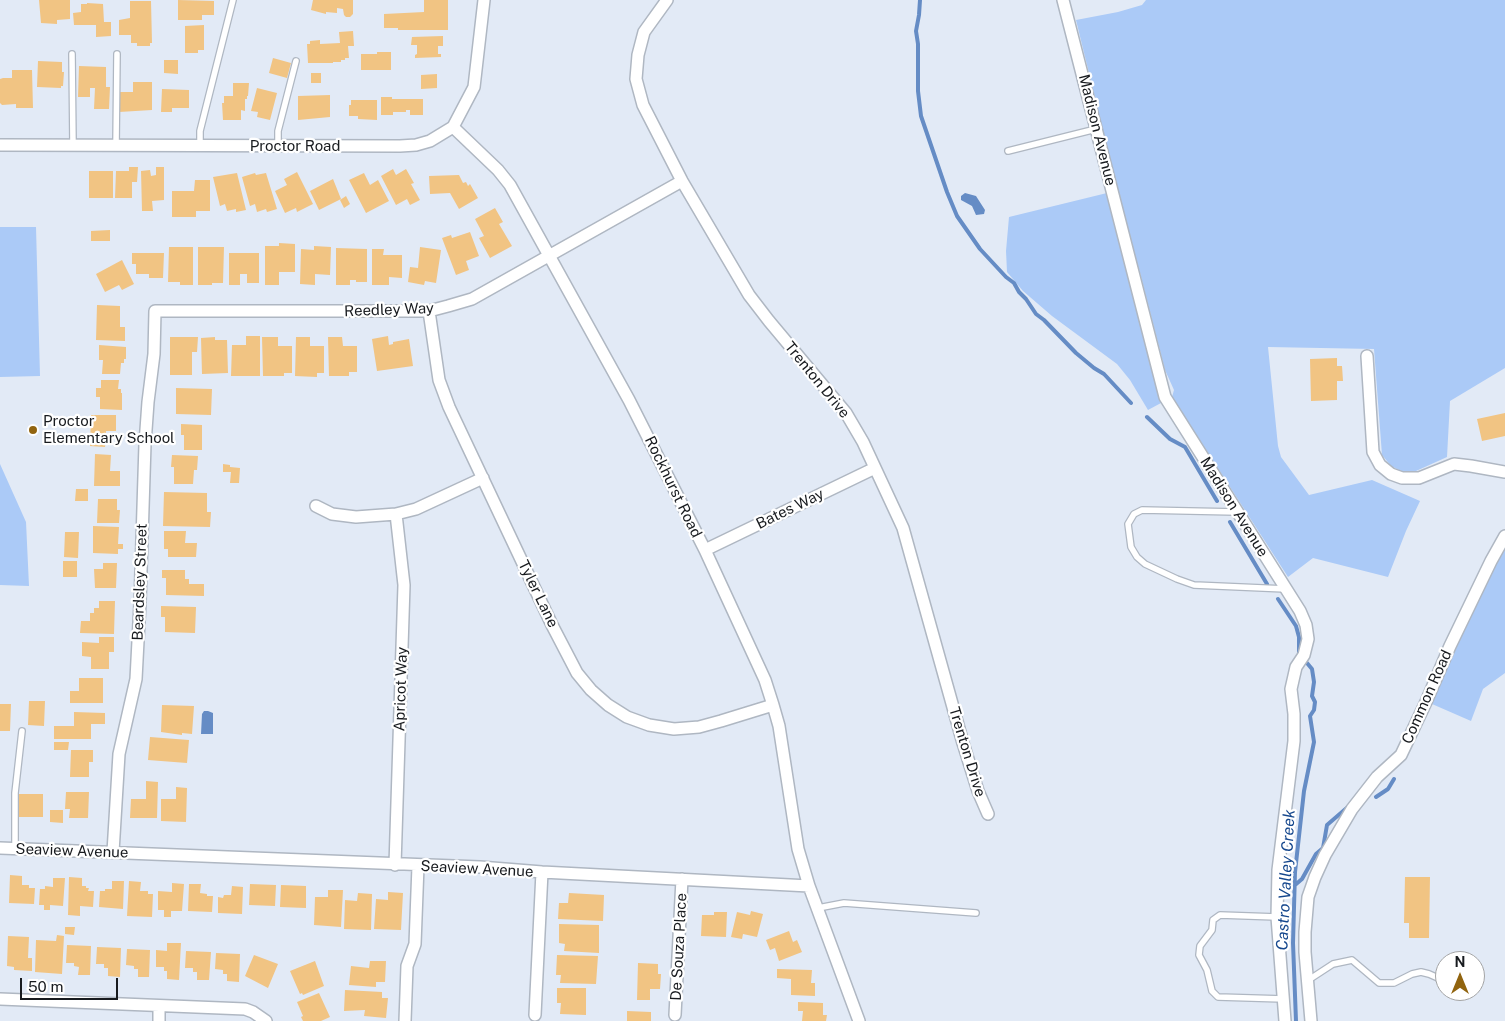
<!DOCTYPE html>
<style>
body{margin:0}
#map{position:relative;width:1505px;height:1021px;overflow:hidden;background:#e2eaf6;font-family:"Public Sans",sans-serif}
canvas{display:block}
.north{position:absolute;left:1435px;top:951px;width:50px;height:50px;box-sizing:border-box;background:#fff;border:1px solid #a3a4a5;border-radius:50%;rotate:0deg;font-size:14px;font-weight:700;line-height:20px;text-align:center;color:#181b1f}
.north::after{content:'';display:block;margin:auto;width:18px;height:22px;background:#91640f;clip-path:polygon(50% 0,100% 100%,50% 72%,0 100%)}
.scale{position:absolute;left:20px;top:978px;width:98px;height:22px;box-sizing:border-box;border:2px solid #181b1f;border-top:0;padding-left:6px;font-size:15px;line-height:18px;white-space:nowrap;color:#181b1f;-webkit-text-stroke:4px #fff;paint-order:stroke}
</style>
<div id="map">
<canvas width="1505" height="1021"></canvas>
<div class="north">N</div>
<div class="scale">50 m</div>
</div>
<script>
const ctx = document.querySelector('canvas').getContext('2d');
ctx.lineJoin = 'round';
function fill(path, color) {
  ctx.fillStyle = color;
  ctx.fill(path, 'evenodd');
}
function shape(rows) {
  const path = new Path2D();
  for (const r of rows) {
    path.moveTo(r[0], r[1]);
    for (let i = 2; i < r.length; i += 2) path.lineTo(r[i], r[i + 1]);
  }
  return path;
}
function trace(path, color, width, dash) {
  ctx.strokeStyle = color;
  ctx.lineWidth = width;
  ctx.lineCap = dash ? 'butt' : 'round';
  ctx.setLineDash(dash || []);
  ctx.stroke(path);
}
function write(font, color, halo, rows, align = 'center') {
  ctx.font = font + ' "Public Sans",sans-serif';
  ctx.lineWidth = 4.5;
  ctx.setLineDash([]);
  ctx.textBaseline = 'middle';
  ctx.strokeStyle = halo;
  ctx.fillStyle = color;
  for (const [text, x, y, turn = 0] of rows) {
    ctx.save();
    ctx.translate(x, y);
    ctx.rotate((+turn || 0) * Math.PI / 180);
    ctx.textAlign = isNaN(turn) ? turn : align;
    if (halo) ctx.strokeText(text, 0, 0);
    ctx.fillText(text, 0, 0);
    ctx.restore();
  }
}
const green = shape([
 [1146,0,1505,0,1505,368,1450,401,1447,457,1416,471,1401,471,1391,466,1382,455,1374,349,1268,347,1278,446,1281,457,1309,495,1372,480,1420,501,1406,531,1388,577,1313,558,1288,577,1172,397,1174,390,1165,370,1139,269,1133,253,1076,20,1118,12,1142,5],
 [1107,193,1161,403,1148,410,1130,380,1117,364,1052,316,1023,291,1007,272,1006,251,1009,217],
 [0,227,36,227,40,376,0,377],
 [0,464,26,522,29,586,0,585],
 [1505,548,1505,673,1483,689,1471,721,1432,704,1465,625]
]);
const water = shape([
 [965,193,976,196,985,210,984,214,976,215,972,206,961,200,961,196],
 [204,711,208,711,213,713,213,734,201,734,202,714]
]);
const stream = shape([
 [920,0,919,15,916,31,918,44,918,91,921,116,947,192,957,216,980,249,1006,277,1014,283,1019,292,1026,299,1036,314,1044,320,1076,353,1094,368,1104,374,1131,403],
 [1147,417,1170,439,1185,447,1217,501],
 [1230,522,1267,584],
 [1278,599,1296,626,1299,637,1299,653],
 [1376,797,1388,789,1394,779],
 [1295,885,1302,879,1316,854,1323,848,1327,825,1349,806],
 [1296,1021,1293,943,1295,872,1304,791,1314,742,1310,716,1314,710,1315,702,1312,696,1314,682,1312,669,1307,663]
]);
const building = shape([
 [39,0,70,0,70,19,57,20,57,24,41,23],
 [178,0,214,1,214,15,202,15,202,20,178,20],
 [313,0,353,0,353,14,350,17,346,17,344,15,343,9,337,8,337,13,326,12,326,14,311,10],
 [424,0,448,0,448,30,398,30,398,28,384,28,384,14,424,12],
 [130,1,151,1,152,43,150,43,150,46,137,46,137,43,131,43,131,35,119,35,119,20,130,18],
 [87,3,103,4,104,22,111,22,111,36,96,37,96,25,74,25,73,13,81,12,81,4,87,4],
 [204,25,204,50,198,50,198,53,185,53,185,26],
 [353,31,354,46,348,46,349,58,345,58,345,60,341,60,341,62,333,62,333,63,308,63,307,44,310,44,310,41,320,40,320,44,340,43,339,32],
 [443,36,443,46,438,46,438,54,441,54,441,57,415,58,415,55,417,54,417,45,411,45,412,37],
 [377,52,391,52,391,70,361,70,361,54,377,54],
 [273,58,291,63,287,78,269,73],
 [164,60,178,60,178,74,164,73],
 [38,61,62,62,62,72,64,72,63,86,61,86,61,88,37,87],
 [79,66,106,67,106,87,110,87,109,109,94,109,95,88,90,88,90,97,78,97],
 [12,70,32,70,33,108,16,108,16,104,2,105,0,103,0,79,3,78,12,78],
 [311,73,321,73,321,83,311,83],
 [437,74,437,88,421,89,421,75],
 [133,82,152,82,152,110,119,112,119,92,133,92],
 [233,83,249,83,248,96,247,96,247,99,245,99,245,111,241,110,241,120,223,120,222,103,224,103,224,96,233,96],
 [257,88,277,93,270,120,257,117,258,112,251,111],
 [162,89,189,90,189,108,172,108,172,112,161,112],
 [330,95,330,117,298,120,298,96],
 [381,97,392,97,392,99,423,99,423,115,410,115,410,110,406,110,406,112,393,112,393,115,381,115],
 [351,100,377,100,377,120,358,119,358,116,349,116,349,105,351,105],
 [129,167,138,167,137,182,132,182,132,198,115,198,116,171,129,171],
 [156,167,164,167,164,200,152,201,153,211,142,211,141,171,150,170,151,176,156,175],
 [393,169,396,175,406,169,414,183,411,184,420,200,410,205,407,199,396,205,381,176],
 [89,171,113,171,113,198,89,198],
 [297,172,313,204,297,212,296,208,285,213,275,191,287,185,284,179],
 [237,173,246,210,236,212,236,209,227,211,225,204,220,206,213,177],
 [255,173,256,175,266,173,277,209,267,212,266,209,257,212,255,204,250,206,242,177],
 [364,173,370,185,378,180,389,201,366,213,349,180],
 [459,175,463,183,466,182,468,186,470,184,478,198,459,209,450,193,430,194,429,176],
 [333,179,341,199,319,210,310,191],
 [195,180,210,180,210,211,196,211,196,217,172,217,172,191,194,191],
 [346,196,350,204,344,208,340,200],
 [495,208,503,222,499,224,512,246,490,258,479,238,484,236,475,219],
 [110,230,110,241,91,241,91,231],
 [470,232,479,256,466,261,469,270,456,275,442,238,451,235,452,238],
 [279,243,295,244,295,272,279,272,279,285,265,285,265,246,279,246],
 [314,246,331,247,330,275,315,274,315,285,300,284,301,249,314,250],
 [169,247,193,247,193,285,180,285,180,282,168,282],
 [198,247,224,247,223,283,212,283,212,285,198,285],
 [420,247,441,250,436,283,425,281,424,285,408,282,410,267,418,268],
 [336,248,367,249,367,282,356,282,356,280,350,280,350,285,336,285],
 [372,249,384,249,383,255,402,255,402,278,389,277,389,285,372,285],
 [132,253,164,253,163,278,149,278,149,274,136,274,136,264,132,264],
 [229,253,259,253,259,283,247,283,247,274,240,274,240,285,229,285],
 [122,260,134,284,122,290,119,285,105,292,96,274],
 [97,305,120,306,120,327,125,327,125,341,96,340],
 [246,336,260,336,260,376,231,376,232,345,246,345],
 [388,336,389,345,393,344,393,342,409,339,413,366,377,371,372,339],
 [170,337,198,337,197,352,192,352,192,375,170,375],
 [215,337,215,340,227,340,228,373,202,374,201,338],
 [262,337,278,337,278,346,292,346,292,373,284,373,284,376,263,376],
 [296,337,310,337,310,346,324,346,324,373,317,373,317,377,295,376],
 [328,337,342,337,343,346,357,346,357,372,349,372,349,376,329,376],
 [99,345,126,347,126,359,124,359,124,363,121,363,120,374,102,374,103,360,99,360],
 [1337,358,1337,366,1342,366,1343,381,1337,381,1337,400,1311,401,1310,359],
 [101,380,119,380,118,389,121,389,121,393,122,393,122,410,100,409,100,397,96,397,96,388,101,388],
 [176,388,212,389,211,415,176,414],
 [1505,413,1505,436,1482,441,1477,419],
 [91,415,116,415,116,431,106,431,105,447,90,446],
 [181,424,202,425,202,450,184,450,184,435,181,435],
 [95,454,111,455,110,471,120,471,120,486,94,486],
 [172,455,198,456,197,470,194,470,193,484,174,484,174,467,171,467],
 [223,464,230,465,230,467,240,468,239,483,230,483,231,472,223,472],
 [76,489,88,489,88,501,75,501],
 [164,492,207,493,207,512,211,512,210,527,163,526],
 [98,499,117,499,117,510,120,510,119,523,97,523],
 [93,526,119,527,118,544,123,544,123,549,118,549,118,554,93,553],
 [164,531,186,531,185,543,197,543,196,557,168,557,168,549,164,549],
 [65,532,79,532,78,558,64,557],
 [63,561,77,561,77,577,63,577],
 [103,563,117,563,116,588,95,588,94,569,103,569],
 [162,570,185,570,185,579,189,579,189,584,204,584,204,596,166,595,166,578,162,578],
 [99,601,115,601,114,634,80,633,81,621,90,621,90,613,94,613,94,608,99,608],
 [161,606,196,607,195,633,165,632,165,617,161,617],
 [99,637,114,637,114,652,109,652,109,669,91,669,91,657,82,656,82,642,99,643],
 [79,678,103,678,103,703,70,703,70,691,79,691],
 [29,701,45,701,44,726,28,725],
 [0,704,11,704,10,731,0,731],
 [162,705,194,706,192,734,182,733,182,735,161,732],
 [74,712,105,713,105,724,91,724,91,739,54,739,54,726,74,726],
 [150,737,189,740,187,763,148,760],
 [54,742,69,742,68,750,54,750],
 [71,750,93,750,93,762,89,762,89,777,70,777],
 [146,781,158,782,157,818,130,818,131,799,146,799],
 [176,787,187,788,186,822,161,821,161,799,176,799],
 [66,792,89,792,88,818,69,818,70,809,65,809],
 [19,794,43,794,43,817,19,817],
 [50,810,63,810,63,823,50,822],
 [10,875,22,876,22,885,29,885,29,888,35,888,34,904,9,903],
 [69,877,82,878,82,886,86,886,86,888,89,888,88,891,94,891,93,907,80,906,80,916,68,915],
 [1405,877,1430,877,1429,938,1409,938,1409,923,1404,923],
 [53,878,65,878,63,906,50,905,50,910,44,910,44,905,39,905,40,889,45,889,45,886,53,887],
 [112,881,124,881,123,909,99,907,100,891,105,891,105,889,112,889],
 [129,881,141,882,140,891,148,891,148,894,153,894,152,917,127,916],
 [172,883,184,884,182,911,171,911,171,917,164,917,164,910,158,910,158,891,172,892],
 [189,884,201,884,200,893,207,894,207,896,213,896,212,912,188,911],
 [250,884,276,885,275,906,249,905],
 [281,885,306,886,306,908,280,907],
 [232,886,243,887,242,914,218,913,218,897,223,898,224,895,231,895],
 [328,890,343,890,341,927,314,925,315,897,328,897],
 [388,892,403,893,401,930,374,929,376,899,388,900],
 [358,893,372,894,371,930,344,929,345,900,357,901],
 [569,893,604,895,603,921,558,919,559,903,568,903],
 [751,911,763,914,757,937,743,934,742,939,731,937,737,912,750,915],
 [714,912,727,912,726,937,701,936,702,915,714,915],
 [559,924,599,925,599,953,564,951,565,944,559,943],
 [65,927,75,927,74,935,65,934],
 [789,931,793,942,797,940,802,952,779,961,775,948,770,950,766,940],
 [57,935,64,936,62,974,35,972,36,940,56,941],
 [8,936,29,937,28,958,32,958,32,971,14,970,14,967,7,966],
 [167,943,181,943,179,980,167,979,167,971,164,971,164,967,156,967,156,950,167,951],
 [67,945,91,946,90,975,78,975,79,967,74,966,74,963,66,963],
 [97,947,121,948,120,977,108,976,108,968,104,968,104,964,96,964],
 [127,949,150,950,149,977,138,977,138,969,134,969,134,966,126,965],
 [186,951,211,952,209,980,197,980,197,972,193,972,193,968,185,968],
 [216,953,240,954,239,982,227,981,227,974,223,974,223,970,215,969],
 [254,955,278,964,268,988,245,976],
 [557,955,598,956,596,984,560,983,561,975,556,975],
 [315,961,324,986,303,995,302,993,300,994,290,971],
 [370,961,386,961,385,982,376,982,376,987,349,985,351,966,369,968],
 [638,963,658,964,658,974,661,974,660,989,650,989,650,1000,637,1000],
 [777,969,812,970,811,983,815,983,815,996,791,995,791,979,777,978],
 [557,988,586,988,586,1015,560,1014,561,1003,557,1003],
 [345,990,382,992,382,998,388,998,386,1018,364,1016,365,1010,344,1011],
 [319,993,330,1017,321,1021,303,1021,301,1017,303,1016,297,1002],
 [798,1002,823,1003,823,1015,827,1015,826,1021,802,1021,803,1011,798,1011],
 [627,1011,651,1012,651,1021,627,1021]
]);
const service = shape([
 [72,54,73,145],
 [116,145,117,54],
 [200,145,200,131,233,0],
 [278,146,278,131,296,61],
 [1008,151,1096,129],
 [1237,512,1142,510,1134,514,1128,524,1131,547,1137,557,1145,564,1177,579,1194,585,1286,589],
 [15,848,15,793,22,731],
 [818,908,844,903,976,913],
 [1277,917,1220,915,1213,920,1212,930,1200,946,1199,955,1207,970,1212,991,1218,997,1284,999],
 [1307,981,1333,964,1352,960,1379,983,1394,983,1412,974,1421,972,1429,974,1445,981]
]);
const minor = shape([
 [667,0,644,32,638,55,636,79,643,105,682,181,749,295,769,321,846,413,863,442,903,528,963,743,978,791,988,814],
 [1063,0,1165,397,1300,611,1306,625,1308,639,1304,655,1296,667,1291,689,1294,714,1294,741,1278,870,1277,917,1285,1021],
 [453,127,498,170,510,185,629,400,705,550,765,680,773,705,779,726,798,849,809,886],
 [0,145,400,146,416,145,430,141,453,127,474,87,484,0],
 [429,311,439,380,449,407,552,625,577,673,591,690,608,705,627,717,649,725,674,729,699,727,721,721,773,705],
 [1367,356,1373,452,1380,465,1391,474,1402,478,1419,478,1454,464,1471,466,1505,472],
 [316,506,332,514,356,517,396,514,416,509,483,478],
 [705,550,875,468],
 [0,848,480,867,542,872,809,886,859,1021],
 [113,852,119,754,136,679,140,603,145,444,148,402,154,354,155,311,429,311,448,306,472,299,682,181],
 [395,865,404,585,396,514],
 [0,999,245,1009,253,1012,266,1021],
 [535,1015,542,872],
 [675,1015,682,879],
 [159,1021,159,1006],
 [405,1021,407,966,415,944,418,866],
 [1311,1021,1305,952,1305,932,1308,897,1315,877,1325,855,1352,809,1377,777,1401,755,1426,702,1450,646,1491,561,1505,536]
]);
const markers = [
 [33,430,5,"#91640f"]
];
const streetNames = [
 ["Madison Avenue",1097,130,76],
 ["Proctor Road",295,146],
 ["Reedley Way",389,310,-2],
 ["Trenton Drive",817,380,51],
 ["Rockhurst Road",673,487,64],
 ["Madison Avenue",1234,507,58],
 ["Bates Way",790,509,-26],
 ["Beardsley Street",140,582,-88],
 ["Tyler Lane",538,594,64],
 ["Apricot Way",401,689,-88],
 ["Common Road",1427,697,-66],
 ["Trenton Drive",967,752,73],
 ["Seaview Avenue",72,851,2],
 ["Seaview Avenue",477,869,3],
 ["De Souza Place",679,947,-87]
];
const poiNames = [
 ["Proctor",43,421],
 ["Elementary School",43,438]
];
const waterNames = [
 ["Castro Valley Creek",1286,880,-87]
];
fill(green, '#abcaf7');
fill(water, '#658cc5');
trace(stream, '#658cc5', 4);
fill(building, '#f1c483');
trace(service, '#afb7c2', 8);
trace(minor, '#afb7c2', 14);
trace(service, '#fff', 5.5);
trace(minor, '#fff', 11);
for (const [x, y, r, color] of markers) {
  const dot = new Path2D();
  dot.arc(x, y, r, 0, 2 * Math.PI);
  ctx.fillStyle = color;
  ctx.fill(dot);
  trace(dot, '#fff', 2);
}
write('15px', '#181b1f', '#fff', streetNames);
write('15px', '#181b1f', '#fff', poiNames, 'left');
write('italic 16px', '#15478d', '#fff', waterNames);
</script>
